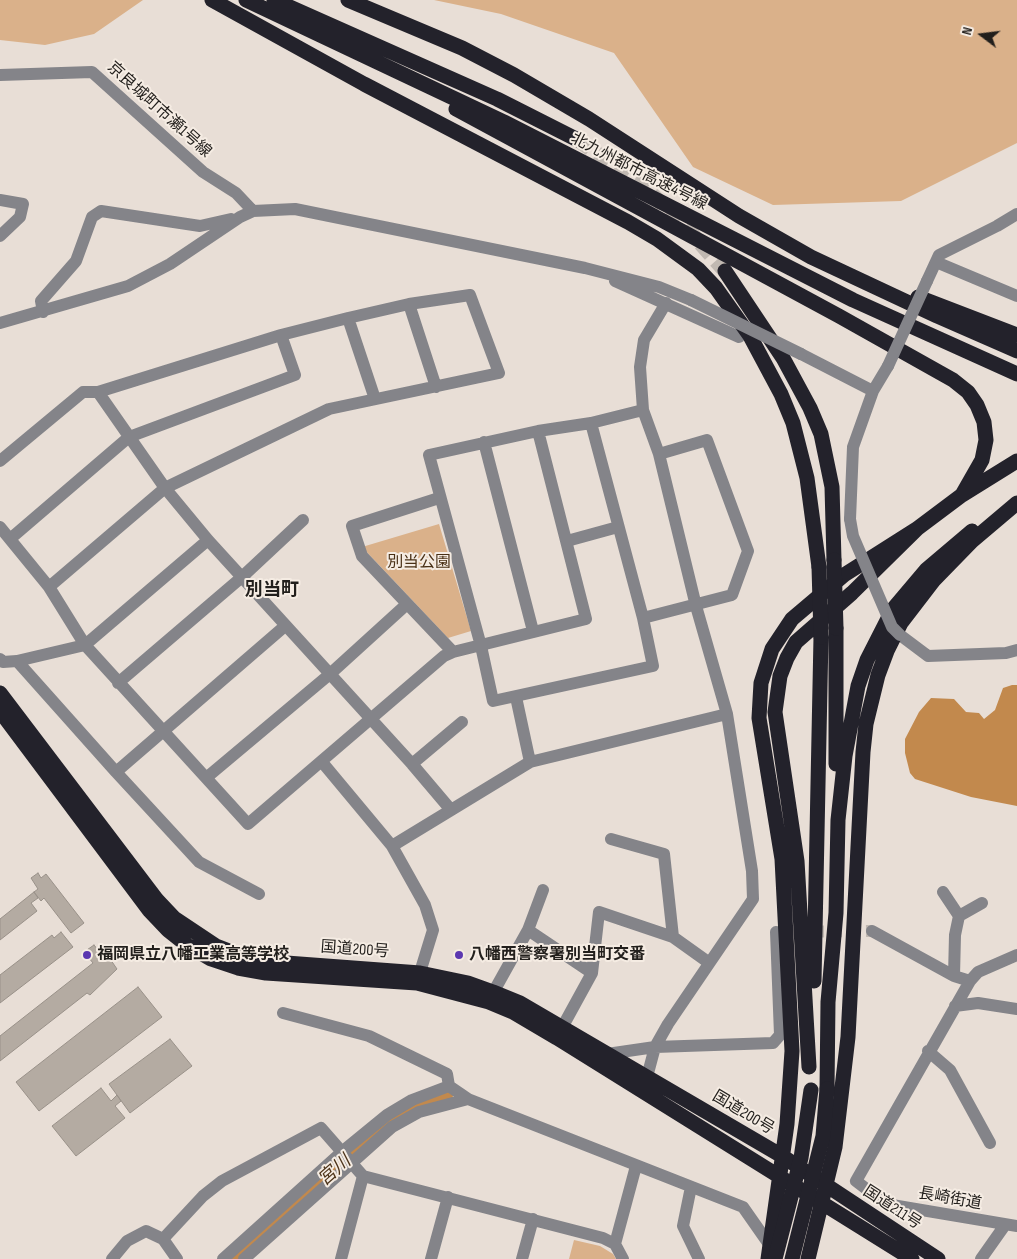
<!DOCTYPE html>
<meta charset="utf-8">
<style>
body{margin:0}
#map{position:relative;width:1017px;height:1259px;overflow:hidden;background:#e8ded6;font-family:"Sofia Sans Condensed",sans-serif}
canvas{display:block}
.north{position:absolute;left:957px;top:10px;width:50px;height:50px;-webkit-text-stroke:4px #f5ece3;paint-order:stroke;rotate:285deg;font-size:14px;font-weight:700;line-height:20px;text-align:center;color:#221f1c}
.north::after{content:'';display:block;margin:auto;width:18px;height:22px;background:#221f1c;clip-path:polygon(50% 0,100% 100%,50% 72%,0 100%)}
</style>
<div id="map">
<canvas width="1017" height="1259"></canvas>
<div class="north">N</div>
</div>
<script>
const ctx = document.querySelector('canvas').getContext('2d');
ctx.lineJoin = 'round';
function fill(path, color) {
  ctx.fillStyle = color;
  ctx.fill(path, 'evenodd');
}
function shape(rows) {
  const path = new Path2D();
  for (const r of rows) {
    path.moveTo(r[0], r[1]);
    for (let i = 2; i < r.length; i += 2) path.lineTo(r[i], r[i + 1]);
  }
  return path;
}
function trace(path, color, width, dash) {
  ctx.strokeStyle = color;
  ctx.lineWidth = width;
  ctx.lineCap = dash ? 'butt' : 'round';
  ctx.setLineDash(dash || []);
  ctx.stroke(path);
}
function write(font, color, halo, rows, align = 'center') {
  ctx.font = font + ' "Sofia Sans Condensed","Noto Sans JP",sans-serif';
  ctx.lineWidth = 4;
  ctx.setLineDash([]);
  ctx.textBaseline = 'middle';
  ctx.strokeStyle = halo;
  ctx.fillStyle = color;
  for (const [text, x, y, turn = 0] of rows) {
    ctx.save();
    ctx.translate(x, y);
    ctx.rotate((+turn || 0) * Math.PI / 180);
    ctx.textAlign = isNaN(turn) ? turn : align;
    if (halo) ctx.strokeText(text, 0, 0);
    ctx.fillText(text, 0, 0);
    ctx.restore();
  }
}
const green = shape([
 [0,0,143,0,94,34,45,45,0,40],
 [434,0,1017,0,1017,143,901,201,773,205,693,167,614,53,501,14],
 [439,524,471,631,448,638,362,547],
 [574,1240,600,1246,613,1254,616,1259,569,1259]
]);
const water = shape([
 [1012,685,1017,685,1017,806,971,797,915,779,910,773,905,753,905,739,919,712,931,698,954,699,966,712,979,713,984,719,995,710,1003,688]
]);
const river = shape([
 [234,1259,399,1115,420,1102,443,1095]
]);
const building = shape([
 [38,873,41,878,46,874,84,923,71,933,44,898,41,901,34,892,38,889,31,878,38,873],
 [34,892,38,898,31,903,37,911,0,940,0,919,34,892],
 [61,932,73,947,0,1003,0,975,52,935,54,938,61,932],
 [94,945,103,956,106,953,117,969,90,995,87,993,0,1061,0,1036,93,963,84,952,94,945],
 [138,987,162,1017,39,1111,16,1082,138,987],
 [170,1039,192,1066,130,1113,109,1084,170,1039],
 [101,1088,111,1101,117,1095,121,1101,115,1106,125,1118,76,1156,52,1126,101,1088]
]);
const minorTunnel = shape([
 [776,932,872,931]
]);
const highwayTunnel = shape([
 [578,140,644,187,684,225,725,271]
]);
const minor = shape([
 [0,75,92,72,203,172,236,193,253,211],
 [0,200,23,204,20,217,0,236],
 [936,262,1017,296],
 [615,281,739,337],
 [927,281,939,255,997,226,1017,214],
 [409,304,436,387],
 [43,312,41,301,76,261,92,217,101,211,200,226,231,219],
 [348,318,375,399],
 [0,323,128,286,170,264,240,217,253,211,295,209,585,268,659,287,691,300],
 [801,354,873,391],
 [98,392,165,488,208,540,412,764,451,810],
 [591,423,643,618,653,666,493,701,481,646,429,455,538,431,591,423,643,410],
 [484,442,533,631],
 [0,461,83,392,98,392,281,335,348,318,409,304,470,295,499,373,329,409,165,488,49,587],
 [439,498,352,526,362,556,453,652,586,619,538,431],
 [850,519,853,447,873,391,888,366],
 [0,527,49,587,85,645,248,824,444,656,453,652],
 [10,539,129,437,295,375,281,335],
 [567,541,618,527],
 [643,618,732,595,748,551,707,440,659,454],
 [900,635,928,656,1006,653,1017,650],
 [0,659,3,662,17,661,85,645,208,540],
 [17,661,116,772],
 [118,683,242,577,303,520],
 [516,697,530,762],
 [322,762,392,846,425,905,433,930,417,982],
 [412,764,462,722],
 [206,778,330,674,407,604],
 [611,839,664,854,673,937,708,962],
 [392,846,530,762,727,714],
 [543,890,528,930,592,973,599,912,673,937],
 [943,892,959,916],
 [259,894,199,862,116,772,285,626],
 [872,931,954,976,970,981],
 [1017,955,978,972,970,981,856,1181,886,1204,1017,1226],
 [954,976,955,935,959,916,982,903],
 [489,1000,528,930],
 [955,1006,978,1003,1017,1009],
 [283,1013,369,1036,447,1074,449,1086,468,1099,743,1207,771,1247],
 [558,1035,592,973],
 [928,1051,950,1070,990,1143],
 [605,1057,607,1054,655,1047,773,1043,780,1035,776,932],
 [647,1077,655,1047,668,1024,753,899,752,871,727,714,696,606,659,454,643,410,640,367,644,340,666,303],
 [691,1187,683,1226,699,1259],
 [163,1239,203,1196,222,1181,321,1128,363,1176,603,1238,615,1244,623,1259],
 [615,1244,636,1166],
 [112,1259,127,1241,146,1231,163,1239,177,1259],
 [223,1259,343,1151,387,1115,412,1100,449,1086],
 [244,1259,392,1127,419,1112,468,1099],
 [341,1259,363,1176],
 [431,1259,448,1197],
 [522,1259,533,1219],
 [981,1259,1005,1225]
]);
const highway = shape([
 [212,0,364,84,628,222,657,239,698,269,716,288,750,336,781,394,793,423,807,478,819,567],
 [246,0,504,122,853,300,1017,374],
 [274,0,497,99,578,140],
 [348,0,462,48,514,75,589,119,739,216,811,257,937,316,1017,351],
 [456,109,839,316,953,380,968,392,977,405,984,422,986,440,982,460,962,495],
 [725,271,783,358,810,408,821,434,832,487,834,560],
 [918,297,1017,335],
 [836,628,836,764],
 [0,693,157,900,174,918,216,946,242,956,273,962,420,973,468,983,493,992,520,1003,782,1156,938,1259],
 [0,711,149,910,168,930,187,945,211,959,238,968,266,973,417,983,489,1002,513,1012,557,1038,912,1259],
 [814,981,821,637],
 [809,1067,797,861,775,712,780,676,787,658,796,642,852,593,918,528,962,495,1017,461],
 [827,1089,828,1002,836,913,838,820,845,756,858,686,867,660,893,609,926,570,972,531],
 [768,1259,787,1124,792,1051,782,859,759,718,761,683,772,649,792,619,844,575,918,528],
 [808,1259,835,1147,848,1037,863,752,866,724,878,675,887,651,901,623,934,580,972,541,1017,503]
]);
const minorBridge = shape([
 [691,300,801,354],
 [888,366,927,281],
 [850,519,853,536,892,627,900,635]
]);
const highwayBridge = shape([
 [834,560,836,628],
 [819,567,821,637],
 [775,1259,801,1158,811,1090],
 [792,1259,823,1136,827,1089]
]);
const markers = [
 [87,955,5,"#5c38b0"],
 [459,955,5,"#5c38b0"]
];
const streetNames = [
 ["京良城町市瀬1号線",159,110,42],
 ["北九州都市高速4号線",639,172,27],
 ["国道200号",355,950,4],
 ["国道200号",743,1113,31],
 ["長崎街道",950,1199,10],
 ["国道211号",892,1208,33]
];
const parkNames = [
 ["別当公園",419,563]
];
const poiNames = [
 ["福岡県立八幡工業高等学校",97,955],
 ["八幡西警察署別当町交番",469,955]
];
const neighbourhoodNames = [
 ["別当町",272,590]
];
const waterNames = [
 ["宮川",335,1171,-41]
];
fill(green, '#dab18a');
fill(water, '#c2894d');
trace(river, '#c2894d', 20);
fill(building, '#b4aba2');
trace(building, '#999189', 1);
trace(minorTunnel, '#c0b8b1', 12, [12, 6]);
trace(highwayTunnel, '#c0b8b1', 15, [15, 8]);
trace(minor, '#848489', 12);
trace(highway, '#23222b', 15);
trace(minorBridge, '#848489', 12);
trace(highwayBridge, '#23222b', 15);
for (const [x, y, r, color] of markers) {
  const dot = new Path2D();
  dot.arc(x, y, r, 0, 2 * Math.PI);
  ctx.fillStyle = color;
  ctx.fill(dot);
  trace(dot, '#f5ece3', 2);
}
write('16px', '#221f1c', '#f5ece3', streetNames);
write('16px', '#493016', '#f5ece3', parkNames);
write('bold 16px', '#221f1c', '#f5ece3', poiNames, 'left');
write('bold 18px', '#221f1c', '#f5ece3', neighbourhoodNames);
write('italic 18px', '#4c3319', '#f5ece3', waterNames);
</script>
